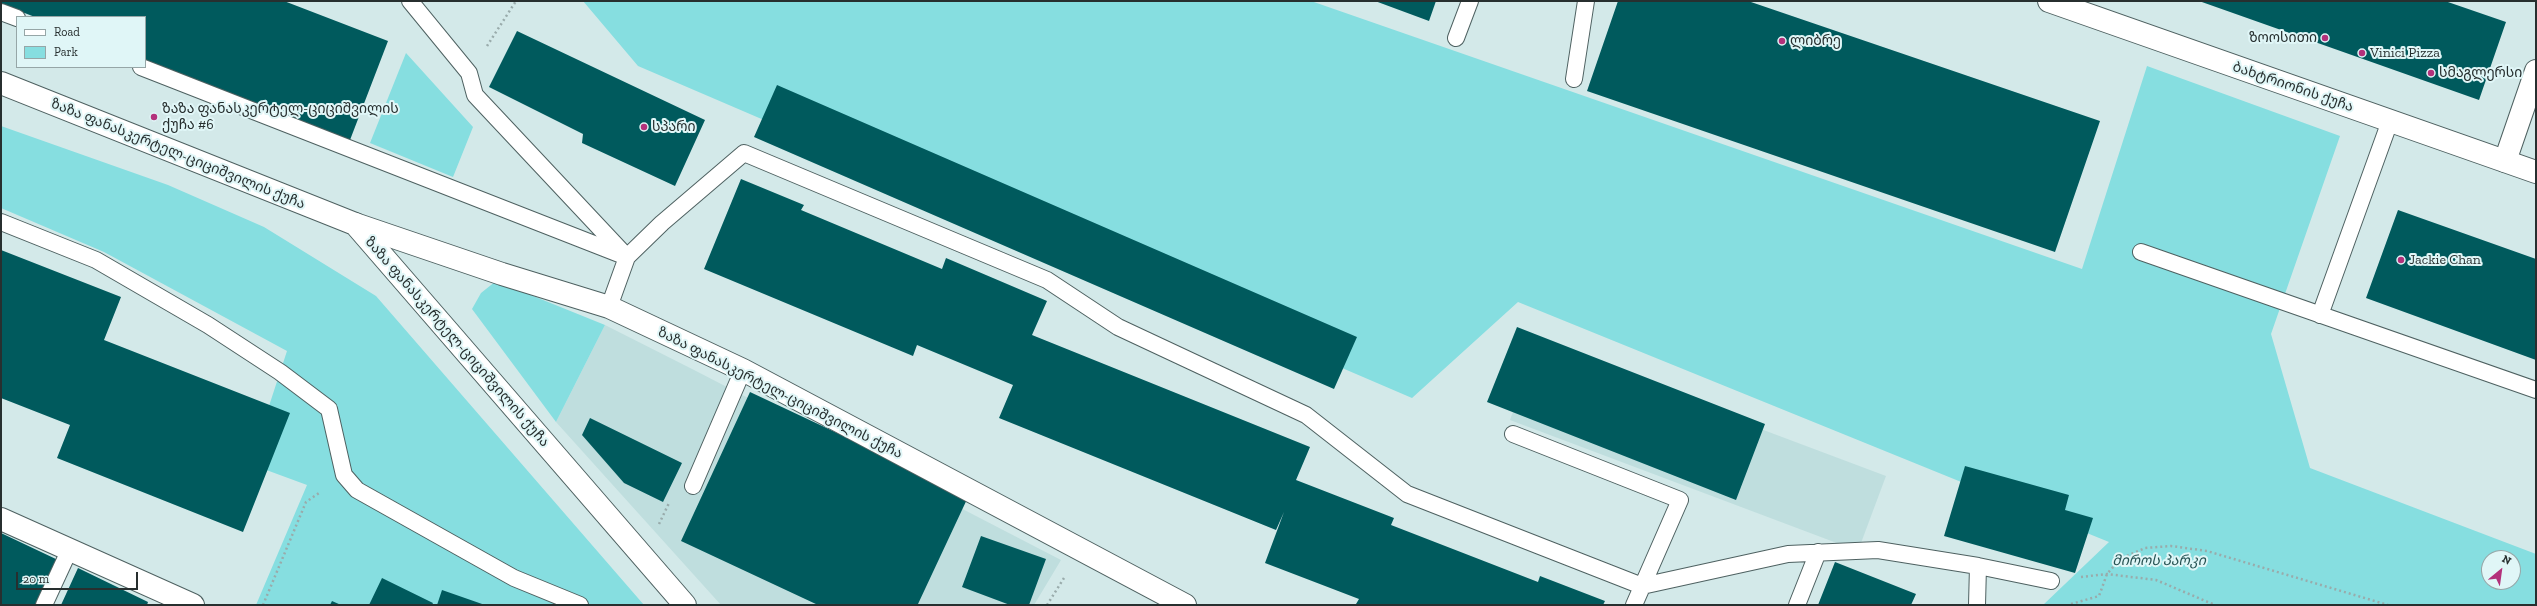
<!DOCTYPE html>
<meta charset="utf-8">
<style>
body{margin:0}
#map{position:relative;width:2537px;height:606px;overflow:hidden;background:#d3e9e9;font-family:"Zilla Slab",serif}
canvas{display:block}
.frame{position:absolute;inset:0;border:2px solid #272f2f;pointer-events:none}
.legend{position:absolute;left:16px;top:16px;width:130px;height:52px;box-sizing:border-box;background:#e0f6f7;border:1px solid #96a6a7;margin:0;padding:5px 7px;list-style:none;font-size:12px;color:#272f2f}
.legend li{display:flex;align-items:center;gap:8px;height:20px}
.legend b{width:20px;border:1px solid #96a6a7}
.north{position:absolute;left:2481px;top:550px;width:40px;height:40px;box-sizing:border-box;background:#e0f6f7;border:1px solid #96a6a7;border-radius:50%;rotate:29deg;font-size:11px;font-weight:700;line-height:16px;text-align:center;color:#272f2f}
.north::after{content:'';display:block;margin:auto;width:14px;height:18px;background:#b3317b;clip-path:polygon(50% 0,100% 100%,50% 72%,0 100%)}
.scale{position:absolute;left:16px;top:572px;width:122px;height:18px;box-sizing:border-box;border:2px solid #272f2f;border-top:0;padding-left:5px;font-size:12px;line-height:14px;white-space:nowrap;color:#272f2f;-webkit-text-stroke:3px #e0f6f7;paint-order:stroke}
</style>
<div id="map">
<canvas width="2537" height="606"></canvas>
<div class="frame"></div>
<ul class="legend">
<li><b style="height:5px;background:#fff"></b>Road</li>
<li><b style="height:11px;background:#86dee0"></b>Park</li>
</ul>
<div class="north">N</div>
<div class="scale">20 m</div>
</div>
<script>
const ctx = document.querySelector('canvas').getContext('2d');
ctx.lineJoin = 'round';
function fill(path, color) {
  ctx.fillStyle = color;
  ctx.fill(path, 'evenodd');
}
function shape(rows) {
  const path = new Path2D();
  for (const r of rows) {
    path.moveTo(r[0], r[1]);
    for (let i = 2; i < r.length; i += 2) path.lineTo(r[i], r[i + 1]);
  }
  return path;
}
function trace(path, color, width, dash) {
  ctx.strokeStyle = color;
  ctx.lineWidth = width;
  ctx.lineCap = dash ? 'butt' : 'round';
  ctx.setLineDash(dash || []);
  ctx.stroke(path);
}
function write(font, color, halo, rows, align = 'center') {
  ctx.font = font + ' "Zilla Slab","Noto Sans Georgian",serif';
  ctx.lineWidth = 4;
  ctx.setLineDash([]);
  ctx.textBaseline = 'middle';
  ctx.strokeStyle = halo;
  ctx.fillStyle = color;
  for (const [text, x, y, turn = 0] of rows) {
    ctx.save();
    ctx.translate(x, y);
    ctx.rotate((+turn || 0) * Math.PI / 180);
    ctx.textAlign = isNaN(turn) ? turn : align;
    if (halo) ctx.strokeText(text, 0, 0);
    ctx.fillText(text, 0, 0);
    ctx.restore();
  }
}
const built = shape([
 [605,325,696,371,1061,560,1034,605,721,605,556,422],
 [1537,345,1886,476,1858,551,1510,420]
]);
const green = shape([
 [583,1,1311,1,2082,269,2147,66,2340,136,2271,334,2310,468,2536,554,2536,605,2043,605,2109,542,1518,302,1412,398,638,66],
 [2489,558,2513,558,2513,582,2489,582],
 [406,53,473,127,453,177,370,143],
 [1,126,168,185,264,227,376,296,644,605,256,605,307,485,250,464,287,351,104,252,1,208],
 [496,281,605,325,556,422,472,309,481,293]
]);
const building = shape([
 [1,1,284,1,388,41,350,140,145,60,145,17,35,17,1,4],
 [1375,1,1436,1,1429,21],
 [1618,1,1748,1,2100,121,2055,252,1587,91],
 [2199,1,2445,1,2506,22,2479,100],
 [517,31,705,120,675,186,582,143,583,134,489,87],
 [777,85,1357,337,1334,389,754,137],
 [741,179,804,205,801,210,942,269,946,258,1047,301,1032,335,1310,447,1296,480,1394,518,1391,525,1538,582,1540,576,1605,601,1603,605,1358,605,1356,604,1359,599,1265,563,1284,512,1276,530,999,418,1013,385,917,345,913,356,704,269],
 [2398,210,2536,259,2536,360,2366,298],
 [1,250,121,297,104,340,290,413,243,532,57,458,70,425,1,398],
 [1517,327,1765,424,1736,500,1487,402],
 [750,392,969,495,918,604,921,605,818,605,681,541],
 [590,418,682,463,663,502,624,483,582,435],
 [1965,466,2069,495,2065,510,2093,518,2075,573,1944,536],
 [1,533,58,560,37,605,1,605],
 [981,536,1046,559,1029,605,1010,605,962,587],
 [1835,562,1916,594,1911,605,1818,605],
 [78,568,148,602,147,605,61,605],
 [382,578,433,603,432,605,369,605],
 [442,590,485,605,437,605],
 [332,601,341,605,330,605]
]);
const path = shape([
 [487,46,516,1],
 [659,524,669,503],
 [2081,577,2107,574,2156,580,2215,605],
 [2071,604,2099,596,2107,574,2120,559,2145,548,2171,546,2207,551,2388,605],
 [263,605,306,502,319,493],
 [1047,605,1064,578]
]);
const lane = shape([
 [410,1,469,73,475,95,627,257,609,307],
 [1,12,17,18],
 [1456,38,1470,1],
 [141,67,627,257,662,223,744,153,1047,280,1118,327,1306,415,1407,494,1642,586,1788,554,1878,550,1978,566,1977,605],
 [1574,79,1586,1],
 [1,222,96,260,208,325,280,372,329,409,344,475,357,490,514,578,580,605],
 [2141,252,2536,390],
 [2320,315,2390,121],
 [1513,434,1680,500,1634,605],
 [693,486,743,370],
 [1978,566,2051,581],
 [44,605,69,551],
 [1797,605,1818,552]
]);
const street = shape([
 [2505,161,2536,71],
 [355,224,502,274,609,307,743,370,1185,605],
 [1,519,193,605]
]);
const secondary = shape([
 [2049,1,2536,172],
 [1,83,355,224,685,605]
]);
const markers = [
 [2325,38,4,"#b3317b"],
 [1782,41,4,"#b3317b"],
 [2362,53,4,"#b3317b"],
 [2431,73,4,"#b3317b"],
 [154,117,4,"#b3317b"],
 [644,127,4,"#b3317b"],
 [2401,260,4,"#b3317b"]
];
const poiNames = [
 ["ზოოსითი",2317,38,"right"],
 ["ლიბრე",1790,41],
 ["Vinici Pizza",2370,53],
 ["სმაგლერსი",2439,73],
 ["ზაზა ფანასკერტელ-ციციშვილის",162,109],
 ["ქუჩა #6",162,125],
 ["სპარი",652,127],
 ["Jackie Chan",2409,260]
];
const streetNames = [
 ["ბახტრიონის ქუჩა",2293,87,19],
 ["ზაზა ფანასკერტელ-ციციშვილის ქუჩა",178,154,22],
 ["ზაზა ფანასკერტელ-ციციშვილის ქუჩა",457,342,49],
 ["ზაზა ფანასკერტელ-ციციშვილის ქუჩა",780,393,27]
];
const parkNames = [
 ["მიროს პარკი",2159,561]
];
fill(built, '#bfdede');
fill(green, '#86dee0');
fill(building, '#005a5d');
trace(lane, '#4e6161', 18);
trace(street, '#4e6161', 24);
trace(secondary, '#4e6161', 24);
trace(path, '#99abab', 2.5, [2, 3]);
trace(lane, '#fff', 16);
trace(street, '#fff', 22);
trace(secondary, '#fff', 22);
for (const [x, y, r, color] of markers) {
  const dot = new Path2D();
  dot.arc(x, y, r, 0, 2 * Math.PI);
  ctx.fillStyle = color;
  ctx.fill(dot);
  trace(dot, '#e0f6f7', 1.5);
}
write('14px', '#272f2f', '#e0f6f7', poiNames, 'left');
write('14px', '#272f2f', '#e0f6f7', streetNames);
write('italic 14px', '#255152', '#e0f6f7', parkNames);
</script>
